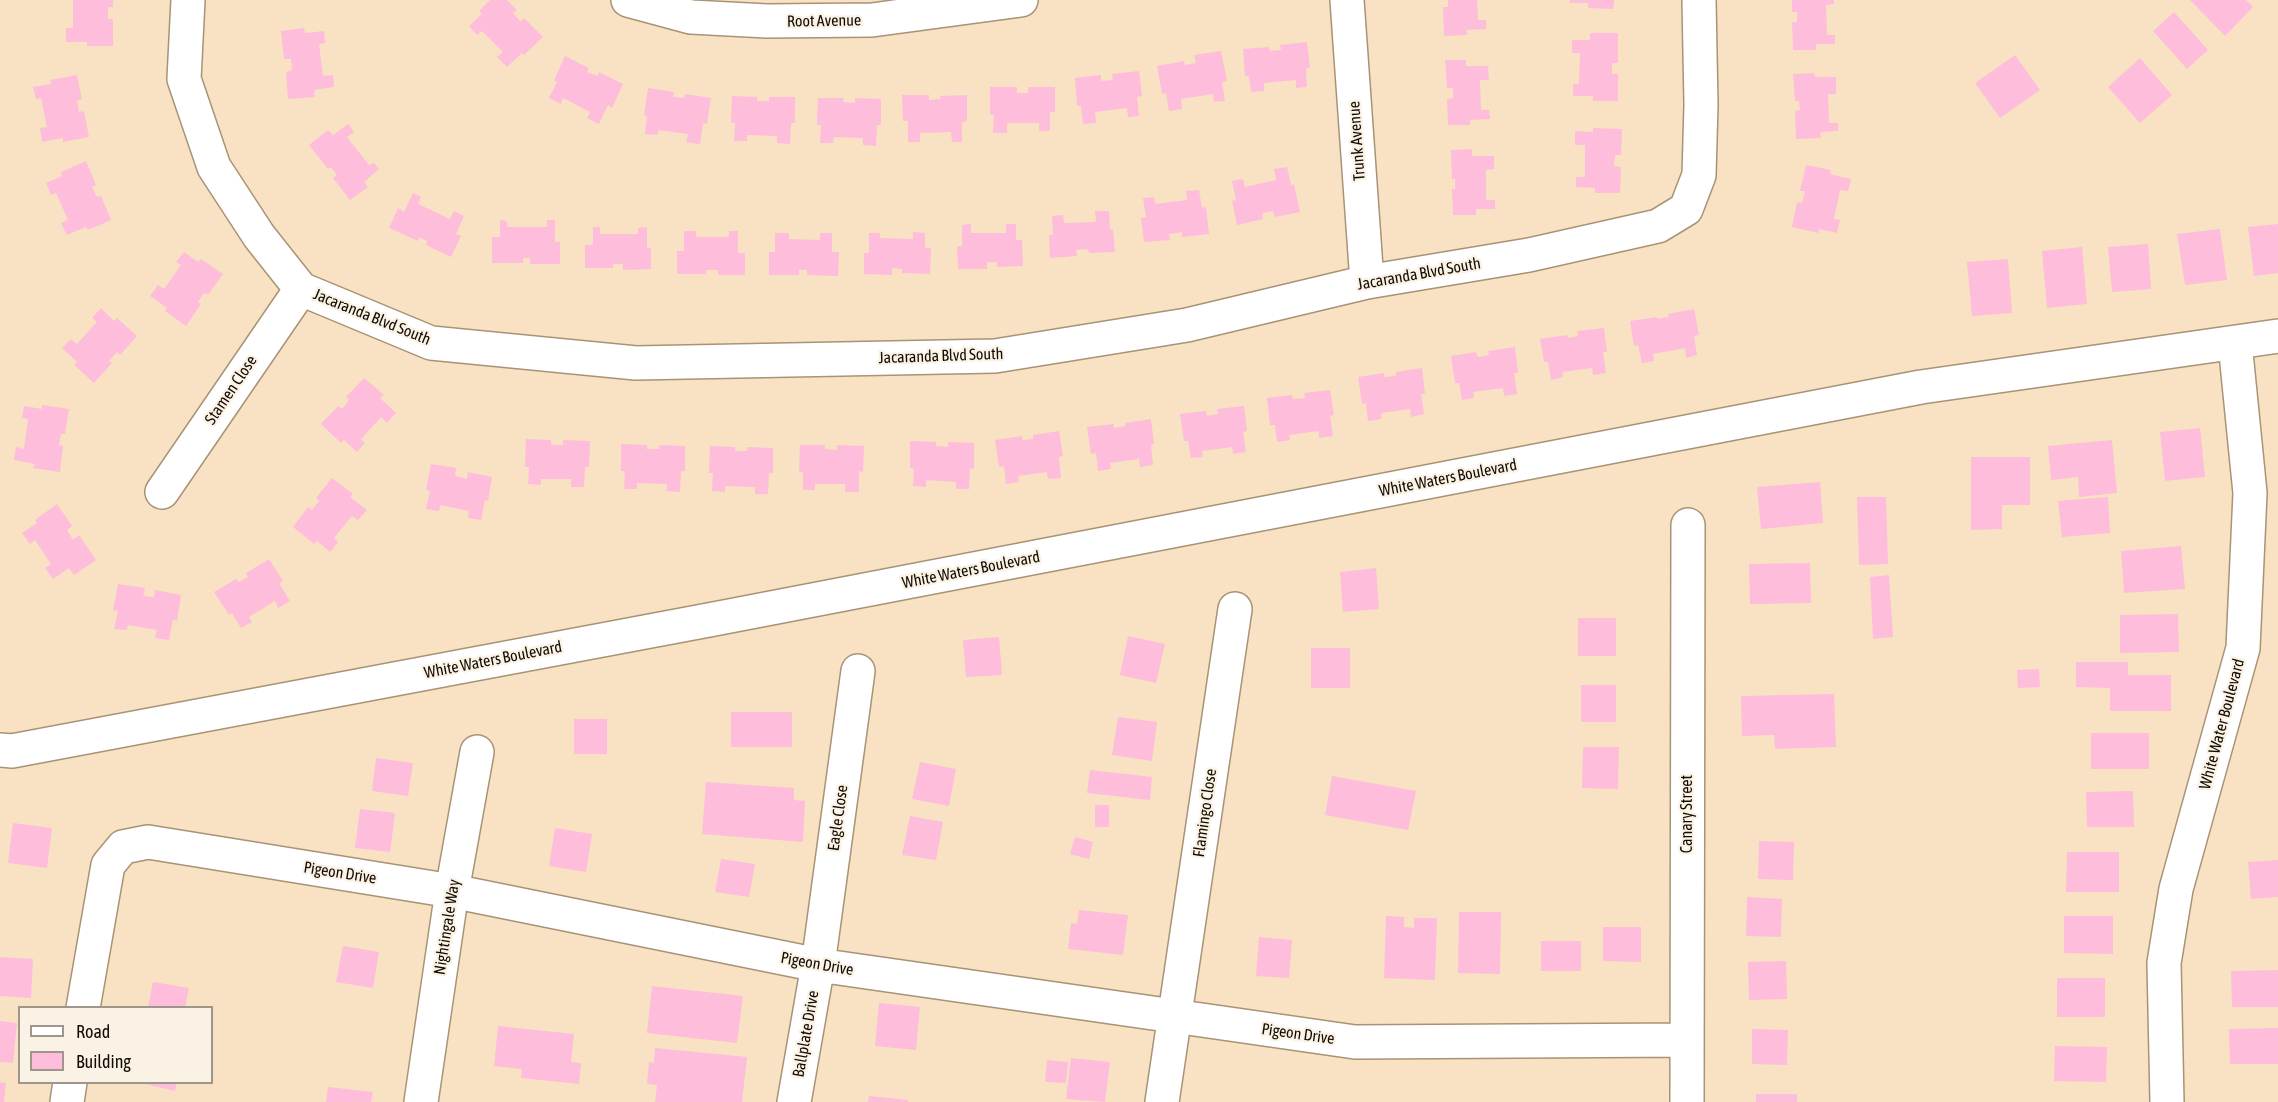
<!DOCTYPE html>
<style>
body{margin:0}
#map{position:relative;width:2278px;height:1102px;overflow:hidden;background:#f9e2c3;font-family:"Asap Condensed",sans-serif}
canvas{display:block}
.legend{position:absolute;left:18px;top:1006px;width:195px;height:78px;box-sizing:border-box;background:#fbf2e6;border:2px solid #9e968b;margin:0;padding:8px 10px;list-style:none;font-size:18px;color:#120b02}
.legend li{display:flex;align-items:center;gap:12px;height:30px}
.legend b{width:30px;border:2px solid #9e968b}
</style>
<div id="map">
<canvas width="2278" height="1102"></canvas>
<ul class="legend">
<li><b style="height:8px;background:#fff"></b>Road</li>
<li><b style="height:16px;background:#fdbddb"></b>Building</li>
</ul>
</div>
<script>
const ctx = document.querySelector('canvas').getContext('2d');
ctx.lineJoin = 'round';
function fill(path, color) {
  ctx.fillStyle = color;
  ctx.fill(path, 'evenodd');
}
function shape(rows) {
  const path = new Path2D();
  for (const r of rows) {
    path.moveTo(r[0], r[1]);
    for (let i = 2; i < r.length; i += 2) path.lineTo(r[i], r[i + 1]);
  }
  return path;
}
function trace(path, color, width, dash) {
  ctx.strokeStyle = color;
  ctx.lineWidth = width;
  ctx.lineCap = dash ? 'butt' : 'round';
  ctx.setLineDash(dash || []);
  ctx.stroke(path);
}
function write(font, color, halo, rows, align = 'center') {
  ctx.font = font + ' "Asap Condensed",sans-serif';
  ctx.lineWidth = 4.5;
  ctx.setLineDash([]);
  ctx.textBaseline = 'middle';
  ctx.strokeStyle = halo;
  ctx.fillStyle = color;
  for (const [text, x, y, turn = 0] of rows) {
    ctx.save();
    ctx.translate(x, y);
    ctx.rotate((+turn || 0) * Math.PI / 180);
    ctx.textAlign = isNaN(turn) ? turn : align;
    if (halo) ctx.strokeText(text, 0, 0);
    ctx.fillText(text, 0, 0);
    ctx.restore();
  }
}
const building = shape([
 [73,0,113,0,113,7,108,7,108,19,113,19,113,46,87,46,87,42,66,42,66,28,73,28],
 [490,0,507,0,517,10,513,13,521,22,524,18,543,37,524,55,522,53,507,67,497,57,503,52,482,31,477,35,469,26,482,14,479,11],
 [1448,0,1477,0,1478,20,1486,20,1486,29,1467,30,1467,35,1444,36,1443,7,1448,7],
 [1570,0,1614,0,1613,9,1588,8,1588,3,1570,3],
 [1792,0,1834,0,1834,4,1826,5,1827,35,1835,35,1835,44,1816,44,1816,50,1793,50,1792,22,1797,22,1797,12,1792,12],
 [2190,0,2246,0,2253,7,2225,36],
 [2174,12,2208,50,2187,69,2153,31],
 [304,28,305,33,324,31,325,43,319,44,323,76,333,75,334,87,314,90,315,97,288,99,286,72,292,70,291,59,284,59,281,31],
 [1590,33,1618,33,1618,63,1612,63,1612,74,1618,74,1618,101,1593,101,1593,96,1573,96,1573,84,1579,84,1580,53,1572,53,1572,40,1590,40],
 [1307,42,1310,68,1306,68,1307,87,1296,88,1296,80,1264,83,1264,91,1251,92,1249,76,1245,76,1243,49,1269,47,1270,51,1281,50,1280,45],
 [1221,51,1227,81,1222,82,1225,101,1214,102,1213,94,1181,99,1182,109,1169,111,1166,93,1162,94,1157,66,1184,61,1185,65,1196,63,1194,55],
 [2015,55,2040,90,2000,118,1975,83],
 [565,56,589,68,587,72,598,76,599,72,623,84,612,108,608,105,599,124,587,118,590,112,563,98,561,104,549,98,557,82,554,80],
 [2140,58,2172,95,2140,123,2108,87],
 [1445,60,1466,60,1466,66,1488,66,1489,80,1480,80,1481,110,1489,110,1490,119,1470,120,1470,125,1448,125,1447,99,1453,98,1453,88,1447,88],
 [1139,71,1142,96,1137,97,1139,116,1128,117,1127,108,1095,112,1096,123,1083,124,1081,106,1077,106,1075,78,1101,75,1101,81,1113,80,1112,74],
 [1814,73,1815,77,1836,77,1836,94,1828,94,1829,123,1838,123,1838,131,1820,132,1821,138,1796,139,1795,111,1800,110,1799,101,1795,101,1793,74],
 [77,75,82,99,77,101,79,112,84,111,89,137,63,142,63,138,42,142,40,128,47,127,41,98,36,99,33,87,51,84,50,80],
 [990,87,1017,87,1017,93,1028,93,1028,87,1055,87,1055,112,1050,112,1050,131,1039,131,1039,123,1007,123,1007,133,993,133,994,115,990,115],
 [648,88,674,92,673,97,684,98,685,94,711,98,707,124,703,123,700,144,686,142,688,134,659,130,657,135,645,134,647,116,644,115],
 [902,95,929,95,929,100,941,99,940,96,967,95,967,121,962,122,962,142,952,142,951,132,920,133,920,142,908,142,908,121,903,121],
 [732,96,757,97,757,101,769,101,769,97,795,97,795,123,791,123,790,144,777,143,777,136,747,135,747,141,734,141,735,123,731,123],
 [818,98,844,98,843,102,855,103,855,98,881,99,881,125,877,125,876,146,863,145,863,138,834,137,833,143,820,143,821,125,817,125],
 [348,124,354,132,347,137,369,165,374,163,379,169,364,182,368,187,350,200,333,178,337,175,331,167,328,169,309,145,328,130,333,135],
 [1593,128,1622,129,1621,155,1615,155,1614,166,1621,167,1620,193,1595,193,1595,188,1576,187,1576,177,1585,177,1585,145,1575,145,1575,131,1593,132],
 [1472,149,1472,156,1494,156,1494,169,1486,170,1486,200,1495,200,1495,209,1476,209,1476,215,1453,215,1452,189,1455,189,1455,179,1452,179,1451,150],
 [86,161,96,185,92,187,97,197,101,196,111,220,88,230,86,227,67,235,61,223,68,220,56,193,51,195,46,183,62,176,61,172],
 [1806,165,1831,170,1830,174,1851,179,1848,191,1840,190,1834,219,1840,220,1837,233,1819,229,1819,233,1792,227,1797,202,1802,203,1805,191,1800,191],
 [1287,167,1291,185,1294,184,1300,212,1275,217,1273,211,1262,213,1263,219,1237,225,1232,201,1236,200,1232,181,1243,179,1245,187,1276,180,1274,169],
 [1199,190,1202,208,1206,207,1209,234,1182,237,1182,232,1169,234,1170,240,1144,242,1141,218,1146,217,1143,198,1154,197,1155,204,1187,200,1186,191],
 [413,193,421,197,418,204,450,219,454,211,464,216,456,234,461,236,451,257,426,245,427,241,419,237,418,241,389,228,398,208,404,212],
 [1095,211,1109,211,1110,229,1113,229,1115,252,1089,253,1088,249,1076,250,1077,256,1050,258,1049,235,1053,235,1052,216,1063,215,1064,223,1096,222],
 [500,220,507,221,507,227,547,227,547,220,555,220,555,242,560,242,560,264,530,264,530,258,523,258,523,263,492,263,492,237,500,237],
 [971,224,971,233,1006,233,1006,224,1016,224,1016,240,1022,240,1023,266,997,267,997,262,987,262,987,269,958,269,957,246,962,246,962,225],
 [2278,224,2278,273,2254,276,2248,227],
 [593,227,600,227,600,234,638,234,638,228,647,227,647,248,651,248,651,269,623,270,623,264,613,264,613,268,585,268,585,245,593,245],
 [2220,229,2227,280,2185,285,2177,234],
 [684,231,696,231,696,237,729,237,729,231,738,231,738,253,745,253,745,275,718,275,718,270,706,270,706,274,677,274,677,251,684,251],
 [913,232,925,233,925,248,931,248,930,274,902,273,902,269,892,268,892,275,864,274,864,253,869,253,869,233,880,233,880,238,913,239],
 [775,233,789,233,789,239,820,240,820,233,832,233,832,252,839,252,838,276,807,275,807,270,799,270,799,275,769,275,769,252,775,252],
 [2148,244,2151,289,2112,292,2108,247],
 [2082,247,2087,304,2047,308,2042,251],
 [184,252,198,262,201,259,223,274,208,295,204,293,198,302,201,304,186,326,165,311,167,308,150,296,158,285,164,289,181,265,176,262],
 [2008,259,2012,313,1972,316,1967,262],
 [101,308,114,321,117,318,137,336,120,355,117,352,109,361,112,363,94,383,74,365,77,362,62,348,71,339,77,344,97,322,92,318],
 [1694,309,1699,335,1694,336,1697,355,1686,358,1685,348,1653,354,1654,361,1642,363,1638,345,1634,346,1630,321,1657,317,1657,319,1669,317,1668,314],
 [1604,328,1607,352,1603,352,1606,373,1593,375,1592,368,1562,372,1563,377,1551,380,1548,362,1544,362,1540,339,1567,335,1568,338,1578,336,1577,331],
 [1515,347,1518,373,1514,373,1517,394,1504,396,1503,388,1473,392,1474,398,1462,400,1459,383,1455,383,1451,356,1476,352,1478,357,1489,355,1488,351],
 [1422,368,1425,394,1421,394,1424,414,1411,417,1410,409,1381,413,1381,419,1368,421,1366,403,1362,404,1358,377,1384,373,1384,377,1396,376,1396,372],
 [364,378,384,395,380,398,396,413,387,423,381,417,361,439,365,443,357,452,344,440,341,443,321,424,338,406,342,409,349,400,346,397],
 [1330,390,1334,415,1330,416,1333,436,1319,438,1319,431,1289,435,1290,440,1277,442,1275,425,1270,425,1267,398,1292,395,1293,399,1305,398,1304,393],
 [42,405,69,409,65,434,61,434,59,445,63,446,60,472,33,468,35,464,14,460,16,447,24,449,28,419,22,418,24,406,42,409],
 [1244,406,1247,431,1243,432,1246,452,1233,454,1232,447,1202,451,1203,457,1191,458,1188,441,1184,441,1180,414,1206,411,1207,416,1218,414,1217,409],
 [1151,419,1154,444,1151,445,1153,465,1140,467,1139,459,1110,463,1111,469,1098,471,1096,453,1091,454,1087,427,1114,424,1114,428,1125,426,1125,423],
 [2200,428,2205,477,2165,481,2160,432],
 [1059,431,1063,456,1059,457,1061,478,1048,479,1047,472,1018,476,1019,482,1006,484,1004,466,999,467,995,440,1022,436,1022,440,1033,439,1033,435],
 [526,439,551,440,551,445,563,445,563,440,590,441,589,467,585,467,584,487,571,487,571,479,541,479,541,485,528,484,529,467,525,467],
 [2112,440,2117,493,2079,497,2078,477,2051,480,2048,446],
 [910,441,936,442,936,446,948,447,948,442,974,443,974,469,970,468,969,489,956,489,956,482,926,480,926,487,913,486,914,469,910,468],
 [621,444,647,445,647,449,659,449,659,445,685,446,685,471,681,471,680,492,667,491,667,484,637,483,637,489,624,489,625,471,621,471],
 [800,445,825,445,825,449,837,450,837,445,864,446,863,472,859,471,859,492,845,492,845,484,815,484,815,490,803,490,803,472,799,471],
 [710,446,735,447,735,451,747,451,747,447,773,448,773,473,769,473,768,494,755,494,755,487,725,486,725,492,712,491,713,473,709,473],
 [1971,457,2030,457,2030,505,2002,505,2002,529,1971,530],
 [431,464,456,468,455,476,467,479,468,472,492,477,488,501,485,500,481,520,468,518,469,511,440,505,439,511,426,509,430,491,426,490],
 [332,478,353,494,350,497,367,510,358,520,352,516,334,538,338,542,330,552,317,541,314,544,293,527,308,507,312,510,319,501,316,498],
 [1820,482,1823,523,1761,529,1757,487],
 [1857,497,1886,497,1888,564,1859,565],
 [2108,497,2110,533,2062,537,2058,501],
 [57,504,72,526,67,530,73,540,79,535,96,560,74,575,69,568,53,579,45,568,51,564,35,540,30,544,22,533,37,523,35,520],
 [2181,546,2185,589,2124,593,2121,551],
 [269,559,283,581,279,583,290,601,278,608,275,601,249,617,252,622,241,628,232,613,229,615,214,592,236,579,239,582,248,577,246,573],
 [1810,563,1811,603,1750,604,1749,564],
 [1376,568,1379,609,1343,612,1340,572],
 [1889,575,1893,637,1873,639,1870,577],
 [118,584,145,588,143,596,154,597,155,590,181,595,177,621,173,619,169,640,155,638,157,630,128,625,127,630,114,629,118,611,113,610],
 [2178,614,2179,652,2120,653,2120,615],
 [1578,618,1616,618,1616,656,1578,656],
 [1128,636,1165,644,1156,683,1120,675],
 [999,637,1002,675,966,677,963,640],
 [1311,648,1350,648,1350,688,1311,688],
 [2076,662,2128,662,2128,675,2171,675,2171,711,2110,711,2110,688,2076,687],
 [2039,669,2040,687,2018,688,2017,670],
 [1581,685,1616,685,1616,722,1581,722],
 [1834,694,1836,747,1775,749,1774,735,1742,736,1741,696],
 [731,712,792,712,792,747,731,747],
 [1118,717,1157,722,1152,761,1112,755],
 [574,719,607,719,607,754,574,754],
 [2091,733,2149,733,2149,769,2091,769],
 [1583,747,1619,747,1618,789,1582,788],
 [376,758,413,763,408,796,372,791],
 [920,762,956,769,949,806,912,799],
 [1090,770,1152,777,1150,800,1087,793],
 [1332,776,1416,791,1408,830,1325,815],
 [706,782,794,788,794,800,805,801,803,842,702,834],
 [2133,791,2134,827,2087,827,2086,792],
 [1095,805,1109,805,1109,827,1095,827],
 [360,809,395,813,390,852,355,848],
 [910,816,943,822,936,860,902,855],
 [13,823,52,828,47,868,8,863],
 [555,828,592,834,586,872,549,866],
 [1075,837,1093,842,1089,859,1070,854],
 [1759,841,1794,842,1793,880,1758,879],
 [2067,852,2119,852,2119,892,2066,892],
 [721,859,755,864,749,897,715,892],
 [2278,860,2278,897,2251,899,2248,862],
 [1747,897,1782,899,1781,937,1746,936],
 [1079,910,1128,915,1123,955,1068,949,1071,923,1077,924],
 [1459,912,1501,912,1500,974,1458,973],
 [1386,916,1404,917,1404,927,1414,928,1414,918,1437,918,1435,980,1384,978],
 [2064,916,2113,916,2113,954,2064,953],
 [1603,927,1641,927,1641,962,1603,961],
 [1259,937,1292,940,1289,978,1256,976],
 [1541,941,1581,941,1581,971,1541,971],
 [343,946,379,952,373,988,336,982],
 [0,957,33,959,31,998,0,996],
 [1786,961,1787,999,1749,1000,1748,962],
 [2278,970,2278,1007,2232,1007,2231,971],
 [2057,978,2105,978,2105,1017,2057,1017],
 [153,982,189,988,185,1008,148,1008],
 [652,986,743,996,737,1043,647,1033],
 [879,1003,920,1007,916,1050,875,1046],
 [0,1021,17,1023,13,1063,0,1062],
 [498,1026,574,1034,571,1062,581,1063,579,1084,521,1078,522,1069,494,1066],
 [2278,1028,2278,1064,2230,1064,2229,1029],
 [1752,1029,1788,1030,1787,1065,1752,1064],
 [2055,1046,2107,1047,2106,1082,2054,1081],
 [655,1048,747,1057,742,1102,655,1102,657,1085,647,1084,649,1062,654,1063],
 [1071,1058,1110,1062,1105,1102,1066,1099],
 [1047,1060,1068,1062,1066,1083,1045,1082],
 [0,1082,6,1083,4,1102,0,1102],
 [137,1082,177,1082,175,1091],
 [328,1087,373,1092,371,1102,326,1102],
 [1756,1094,1797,1094,1797,1102,1756,1102],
 [869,1096,908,1100,908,1102,868,1102]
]);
const street = shape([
 [188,0,184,79,214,167,259,236,301,289,431,343,636,363,995,356,1187,325,1367,282,1529,255,1658,226,1686,209,1699,175,1701,105,1699,0],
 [628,0,691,17,767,21,872,20,1021,0],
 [1347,0,1367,282],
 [162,492,301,289],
 [0,750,12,751,714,619,1921,387,2278,336],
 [83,1008,108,865,123,847,148,842,452,891,818,965,1355,1042,1685,1040],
 [67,1102,70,1082],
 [421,1102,452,891,477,752],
 [794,1102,818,965,858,671],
 [1162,1102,1235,609],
 [1687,1102,1688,525],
 [2167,1102,2164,963,2176,889,2243,648,2250,493,2235,343]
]);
const streetNames = [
 ["Root Avenue",824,21,-1],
 ["Trunk Avenue",1357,141,-94],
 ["Jacaranda Blvd South",1419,274,-10],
 ["Jacaranda Blvd South",372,317,22],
 ["Jacaranda Blvd South",941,356,-2],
 ["Stamen Close",231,390,-56],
 ["White Waters Boulevard",1448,478,-11],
 ["White Waters Boulevard",971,570,-11],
 ["White Waters Boulevard",493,660,-11],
 ["White Water Boulevard",2222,724,-75],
 ["Flamingo Close",1205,813,-82],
 ["Canary Street",1687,814,-90],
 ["Eagle Close",838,818,-82],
 ["Pigeon Drive",340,873,9],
 ["Nightingale Way",447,927,-81],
 ["Pigeon Drive",817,964,10],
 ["Ballplate Drive",806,1034,-80],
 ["Pigeon Drive",1298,1034,8]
];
fill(building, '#fdbddb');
trace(street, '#a89376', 36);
trace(street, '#fff', 33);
write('16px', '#120b02', '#fbf2e6', streetNames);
</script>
